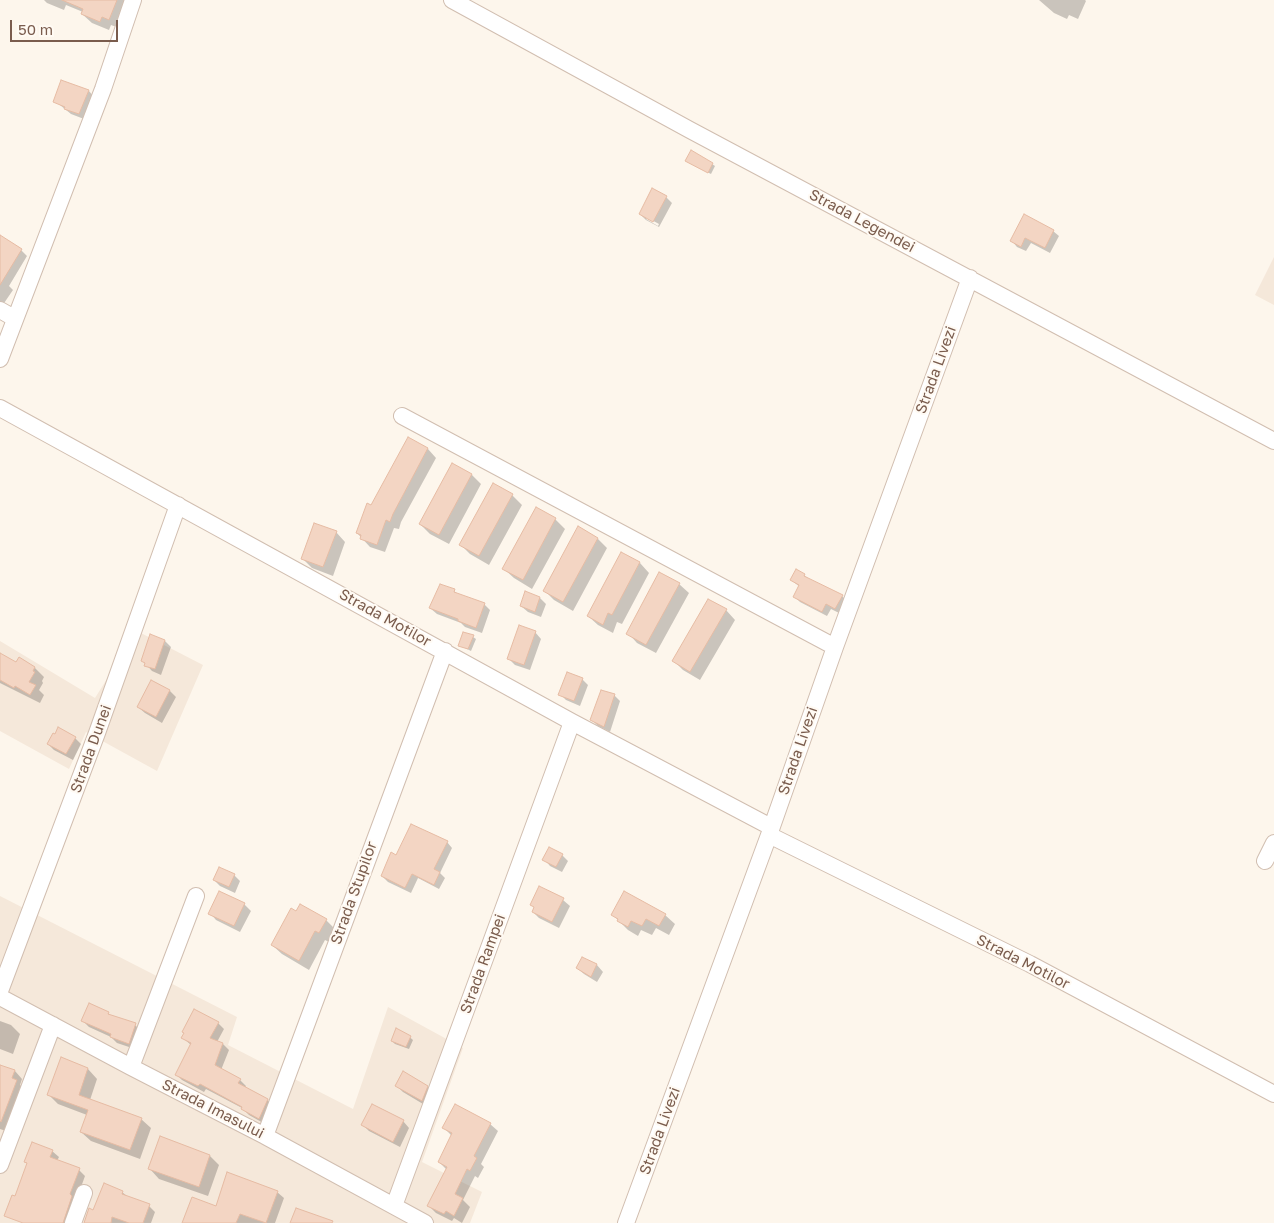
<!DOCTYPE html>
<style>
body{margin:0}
#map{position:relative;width:1274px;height:1223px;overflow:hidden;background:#fdf6ec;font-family:"Golos Text",sans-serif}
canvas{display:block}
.scale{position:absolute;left:10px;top:20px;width:108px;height:22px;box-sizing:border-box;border:2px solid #7a5c4d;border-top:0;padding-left:6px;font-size:15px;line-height:18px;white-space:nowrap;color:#7a5c4d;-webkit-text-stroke:4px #fffaf3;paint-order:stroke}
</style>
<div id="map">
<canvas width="1274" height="1223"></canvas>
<div class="scale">50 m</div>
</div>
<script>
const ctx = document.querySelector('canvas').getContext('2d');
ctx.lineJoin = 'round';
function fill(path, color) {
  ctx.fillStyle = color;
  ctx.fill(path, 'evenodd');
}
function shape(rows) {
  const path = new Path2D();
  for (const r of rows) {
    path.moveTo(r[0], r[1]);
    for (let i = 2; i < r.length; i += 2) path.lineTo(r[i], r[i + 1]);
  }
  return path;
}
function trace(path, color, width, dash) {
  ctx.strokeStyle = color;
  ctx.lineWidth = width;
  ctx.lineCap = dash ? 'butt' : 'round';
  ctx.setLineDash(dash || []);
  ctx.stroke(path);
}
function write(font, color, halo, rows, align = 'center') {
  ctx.font = font + ' "Golos Text",sans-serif';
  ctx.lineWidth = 4;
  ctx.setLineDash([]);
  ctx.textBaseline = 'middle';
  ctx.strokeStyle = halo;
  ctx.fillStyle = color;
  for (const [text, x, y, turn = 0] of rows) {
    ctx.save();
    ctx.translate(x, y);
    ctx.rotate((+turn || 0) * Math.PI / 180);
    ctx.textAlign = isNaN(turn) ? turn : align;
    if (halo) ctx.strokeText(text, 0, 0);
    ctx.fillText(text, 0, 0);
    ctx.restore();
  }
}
const residential = shape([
 [1274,257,1274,305,1255,295],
 [137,631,203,665,157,771,86,732,69,769,0,731,0,641,95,698],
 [0,896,237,1017,228,1045,353,1109,388,1007,463,1048,422,1162,482,1192,470,1223,0,1223]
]);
const shadow = shape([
 [44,0,130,0,119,28,111,25,109,30,92,23,82,14,83,12,66,5,64,10,47,3],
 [1039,0,1085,0,1086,1,1078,19,1069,15,1067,19,1054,13],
 [62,82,89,91,94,97,84,119,71,114,55,101],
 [689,163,712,164,715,166,711,174],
 [666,197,672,203,659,227,646,220,640,214],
 [646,217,659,224,658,226,646,219],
 [1053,231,1059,236,1050,253,1031,243,1026,251,1017,247,1012,241],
 [0,245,21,250,27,256,9,286,13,290,0,309],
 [409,439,428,449,436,458,401,522,399,529,394,528,385,552,370,547,357,533],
 [453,464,472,475,481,484,449,544,430,534,420,524],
 [512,495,522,505,489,565,470,554,461,545],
 [555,519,565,529,532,589,514,578,504,569],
 [578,528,598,539,607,548,573,611,554,600,544,590],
 [336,532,345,542,333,576,312,568,302,558],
 [621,553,640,563,649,573,622,624,617,622,613,633,598,625,588,616],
 [804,575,810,580,842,596,847,601,841,614,831,609,827,616,800,602,795,597,800,587,791,580],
 [679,584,689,593,656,653,637,643,628,633],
 [454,591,459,595,484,604,490,610,482,633,465,627,461,623,437,614,430,608],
 [526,593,540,598,546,604,541,617,528,612,521,606],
 [726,610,735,620,700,680,683,670,674,661],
 [535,632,541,639,530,670,515,665,509,659],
 [473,637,476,639,471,651,459,645],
 [165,641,171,647,161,675,152,671,142,660],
 [0,655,16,664,19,659,35,668,44,677,42,681,43,683,39,690,44,695,40,703,0,683],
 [582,679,588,685,580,706,566,700,560,694],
 [152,681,170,691,176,697,162,723,145,713,138,707],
 [614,695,620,701,610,732,598,726,592,720],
 [75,738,81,744,73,760,54,750,48,744],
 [447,842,452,848,440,873,445,878,439,889,418,878,411,893,388,882,382,876,397,856],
 [562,855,568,861,562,872,550,866,544,859],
 [234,875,240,881,235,893,220,886,214,880],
 [540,888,563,900,570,906,559,928,539,918,533,912],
 [220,892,244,904,251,911,240,932,216,920,210,913],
 [297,913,326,920,336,930,329,942,325,940,309,970,282,954,272,945],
 [613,915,665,915,675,924,669,935,656,928,652,935,641,930,638,936,628,930],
 [582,958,597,965,603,972,597,982,584,974,577,968],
 [89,1005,108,1013,112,1017,135,1025,141,1031,135,1049,117,1043,111,1037,89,1027,83,1021],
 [0,1021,11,1025,20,1034,13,1054,0,1049],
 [218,1023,224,1029,217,1042,223,1044,229,1050,221,1070,240,1080,246,1086,245,1088,267,1100,273,1106,265,1124,249,1115,242,1108,206,1089,204,1092,182,1080,176,1074,191,1045,183,1038],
 [406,1034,413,1040,409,1049,395,1044,392,1041],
 [62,1059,88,1069,97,1079,90,1100,141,1119,151,1128,140,1159,91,1141,81,1132,87,1115,58,1104,49,1095],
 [0,1066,15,1071,22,1079,20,1085,24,1089,12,1133,0,1129],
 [397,1086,427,1087,433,1093,428,1107,403,1092],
 [403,1121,409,1128,400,1147,369,1131,363,1125],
 [490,1124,498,1131,481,1164,484,1167,478,1178,475,1176,463,1200,470,1207,462,1223,454,1218,452,1221,436,1213,429,1206,447,1170,439,1162,452,1136,444,1128],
 [52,1151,59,1157,57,1161,79,1170,85,1176,76,1201,71,1223,32,1223,28,1164,25,1162],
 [210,1156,219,1165,208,1196,159,1179,150,1169],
 [122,1192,128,1197,149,1206,155,1212,151,1223,85,1223,94,1211],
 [277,1192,284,1198,275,1223,183,1223,216,1207]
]);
const building = shape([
 [62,0,117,0,109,20,102,17,100,22,81,14,83,9,62,0],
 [61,80,89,90,79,114,64,109,65,107,53,102,61,80],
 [691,150,713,163,708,173,685,161,691,150],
 [652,188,667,196,653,222,639,214,652,188],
 [1024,214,1054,230,1045,248,1025,238,1021,247,1010,241,1024,214],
 [0,235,22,249,0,285,0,235],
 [408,437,428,448,393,514,390,522,386,520,377,545,360,539,361,535,356,533,367,503,371,505,408,437],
 [452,463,472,474,439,535,419,524,452,463],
 [493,483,513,494,479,556,459,545,493,483],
 [536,507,556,518,523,580,502,569,536,507],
 [314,523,337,531,323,567,301,559,314,523],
 [578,526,598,538,563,602,543,591,578,526],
 [621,552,640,562,612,615,608,613,603,625,587,616,621,552],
 [796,569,805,574,804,576,843,595,835,609,826,604,822,612,793,597,799,585,790,580,796,569],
 [659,572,680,583,646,645,626,634,659,572],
 [440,584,455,589,454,592,485,603,476,628,458,621,458,619,429,608,440,584],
 [525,591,540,597,535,612,520,606,525,591],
 [708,599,727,609,690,672,672,661,708,599],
 [519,625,536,631,524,665,507,659,519,625],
 [463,632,474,635,468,649,458,646,463,632],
 [150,634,165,640,155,669,144,666,145,663,141,661,150,634],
 [0,653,16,662,19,657,35,667,33,671,35,672,29,682,36,685,30,695,15,686,14,688,0,680,0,653],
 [567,672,583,678,574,701,558,695,567,672],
 [151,680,170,690,156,717,137,707,151,680],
 [601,690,615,694,604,727,590,720,601,690],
 [58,727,76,737,66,754,47,744,53,733,55,734,58,727],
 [411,824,448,841,434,869,440,872,434,885,412,874,405,888,381,876,391,852,396,855,411,824],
 [549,847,563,854,556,867,542,860,549,847],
 [219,867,235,874,229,887,213,880,219,867],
 [539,886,564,898,552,922,532,912,534,907,530,905,539,886],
 [219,891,245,903,234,926,208,914,219,891],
 [624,891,666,914,659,926,646,919,642,926,631,921,628,927,617,921,618,919,611,915,624,891],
 [300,904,327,919,319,933,315,931,299,961,271,945,291,908,296,911,300,904],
 [582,957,597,964,591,977,576,968,582,957],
 [89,1003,109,1012,108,1014,136,1023,129,1044,110,1037,111,1034,81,1021,89,1003],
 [194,1009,219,1022,210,1038,223,1043,215,1065,241,1079,238,1083,268,1099,259,1119,241,1109,242,1107,200,1084,198,1086,175,1075,191,1043,181,1038,184,1033,182,1032,194,1009],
 [396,1028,411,1036,406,1047,391,1041,396,1028],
 [61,1057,88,1068,79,1095,142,1118,130,1150,80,1132,88,1110,47,1095,61,1057],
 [0,1065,15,1070,12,1078,17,1080,1,1122,0,1121,0,1065],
 [403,1071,428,1086,422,1101,395,1086,403,1071],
 [372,1104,404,1120,393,1142,361,1125,372,1104],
 [455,1104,491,1123,474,1156,477,1158,470,1171,467,1169,455,1194,463,1198,454,1216,446,1211,444,1214,427,1206,447,1167,438,1162,452,1133,442,1128,455,1104],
 [160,1136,210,1155,199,1187,148,1169,160,1136],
 [32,1142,53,1150,50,1157,80,1168,70,1194,72,1196,63,1223,23,1223,4,1216,12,1195,15,1196,27,1163,24,1162,32,1142],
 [227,1172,278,1191,266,1223,240,1214,236,1223,182,1223,192,1197,216,1206,227,1172],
 [104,1183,123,1191,122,1194,150,1204,143,1223,129,1223,112,1217,111,1223,84,1223,89,1208,93,1210,104,1183],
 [296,1208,333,1221,332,1223,290,1223,296,1208]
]);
const street = shape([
 [452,0,690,130,1274,441],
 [0,310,14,318],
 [0,359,103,89,133,0],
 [0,408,572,722,771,827],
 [402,416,835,647],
 [769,835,1030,964,1274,1094],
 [1265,861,1274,843],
 [0,991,97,733,178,505],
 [0,997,131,1067,265,1136,425,1223],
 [131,1067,196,896],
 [265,1136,445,651],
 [0,1165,53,1025],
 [394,1206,572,722],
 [73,1223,84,1193],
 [626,1223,769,835,835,647,970,278]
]);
const streetNames = [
 ["Strada Legendei",862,221,28],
 ["Strada Livezi",936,370,-70],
 ["Strada Motilor",385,618,29],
 ["Strada Dunei",91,749,-70],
 ["Strada Livezi",798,751,-71],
 ["Strada Stupilor",354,893,-70],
 ["Strada Motilor",1023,962,27],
 ["Strada Rampei",483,964,-70],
 ["Strada Imasului",213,1109,27],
 ["Strada Livezi",660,1131,-70]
];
fill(residential, '#f5e8da');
fill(shadow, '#0003');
fill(building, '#f3d5c3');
trace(building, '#e6bba3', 1);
trace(street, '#d1beb0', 18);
trace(street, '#fff', 16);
write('15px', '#7a5c4d', '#fffaf3', streetNames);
</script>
